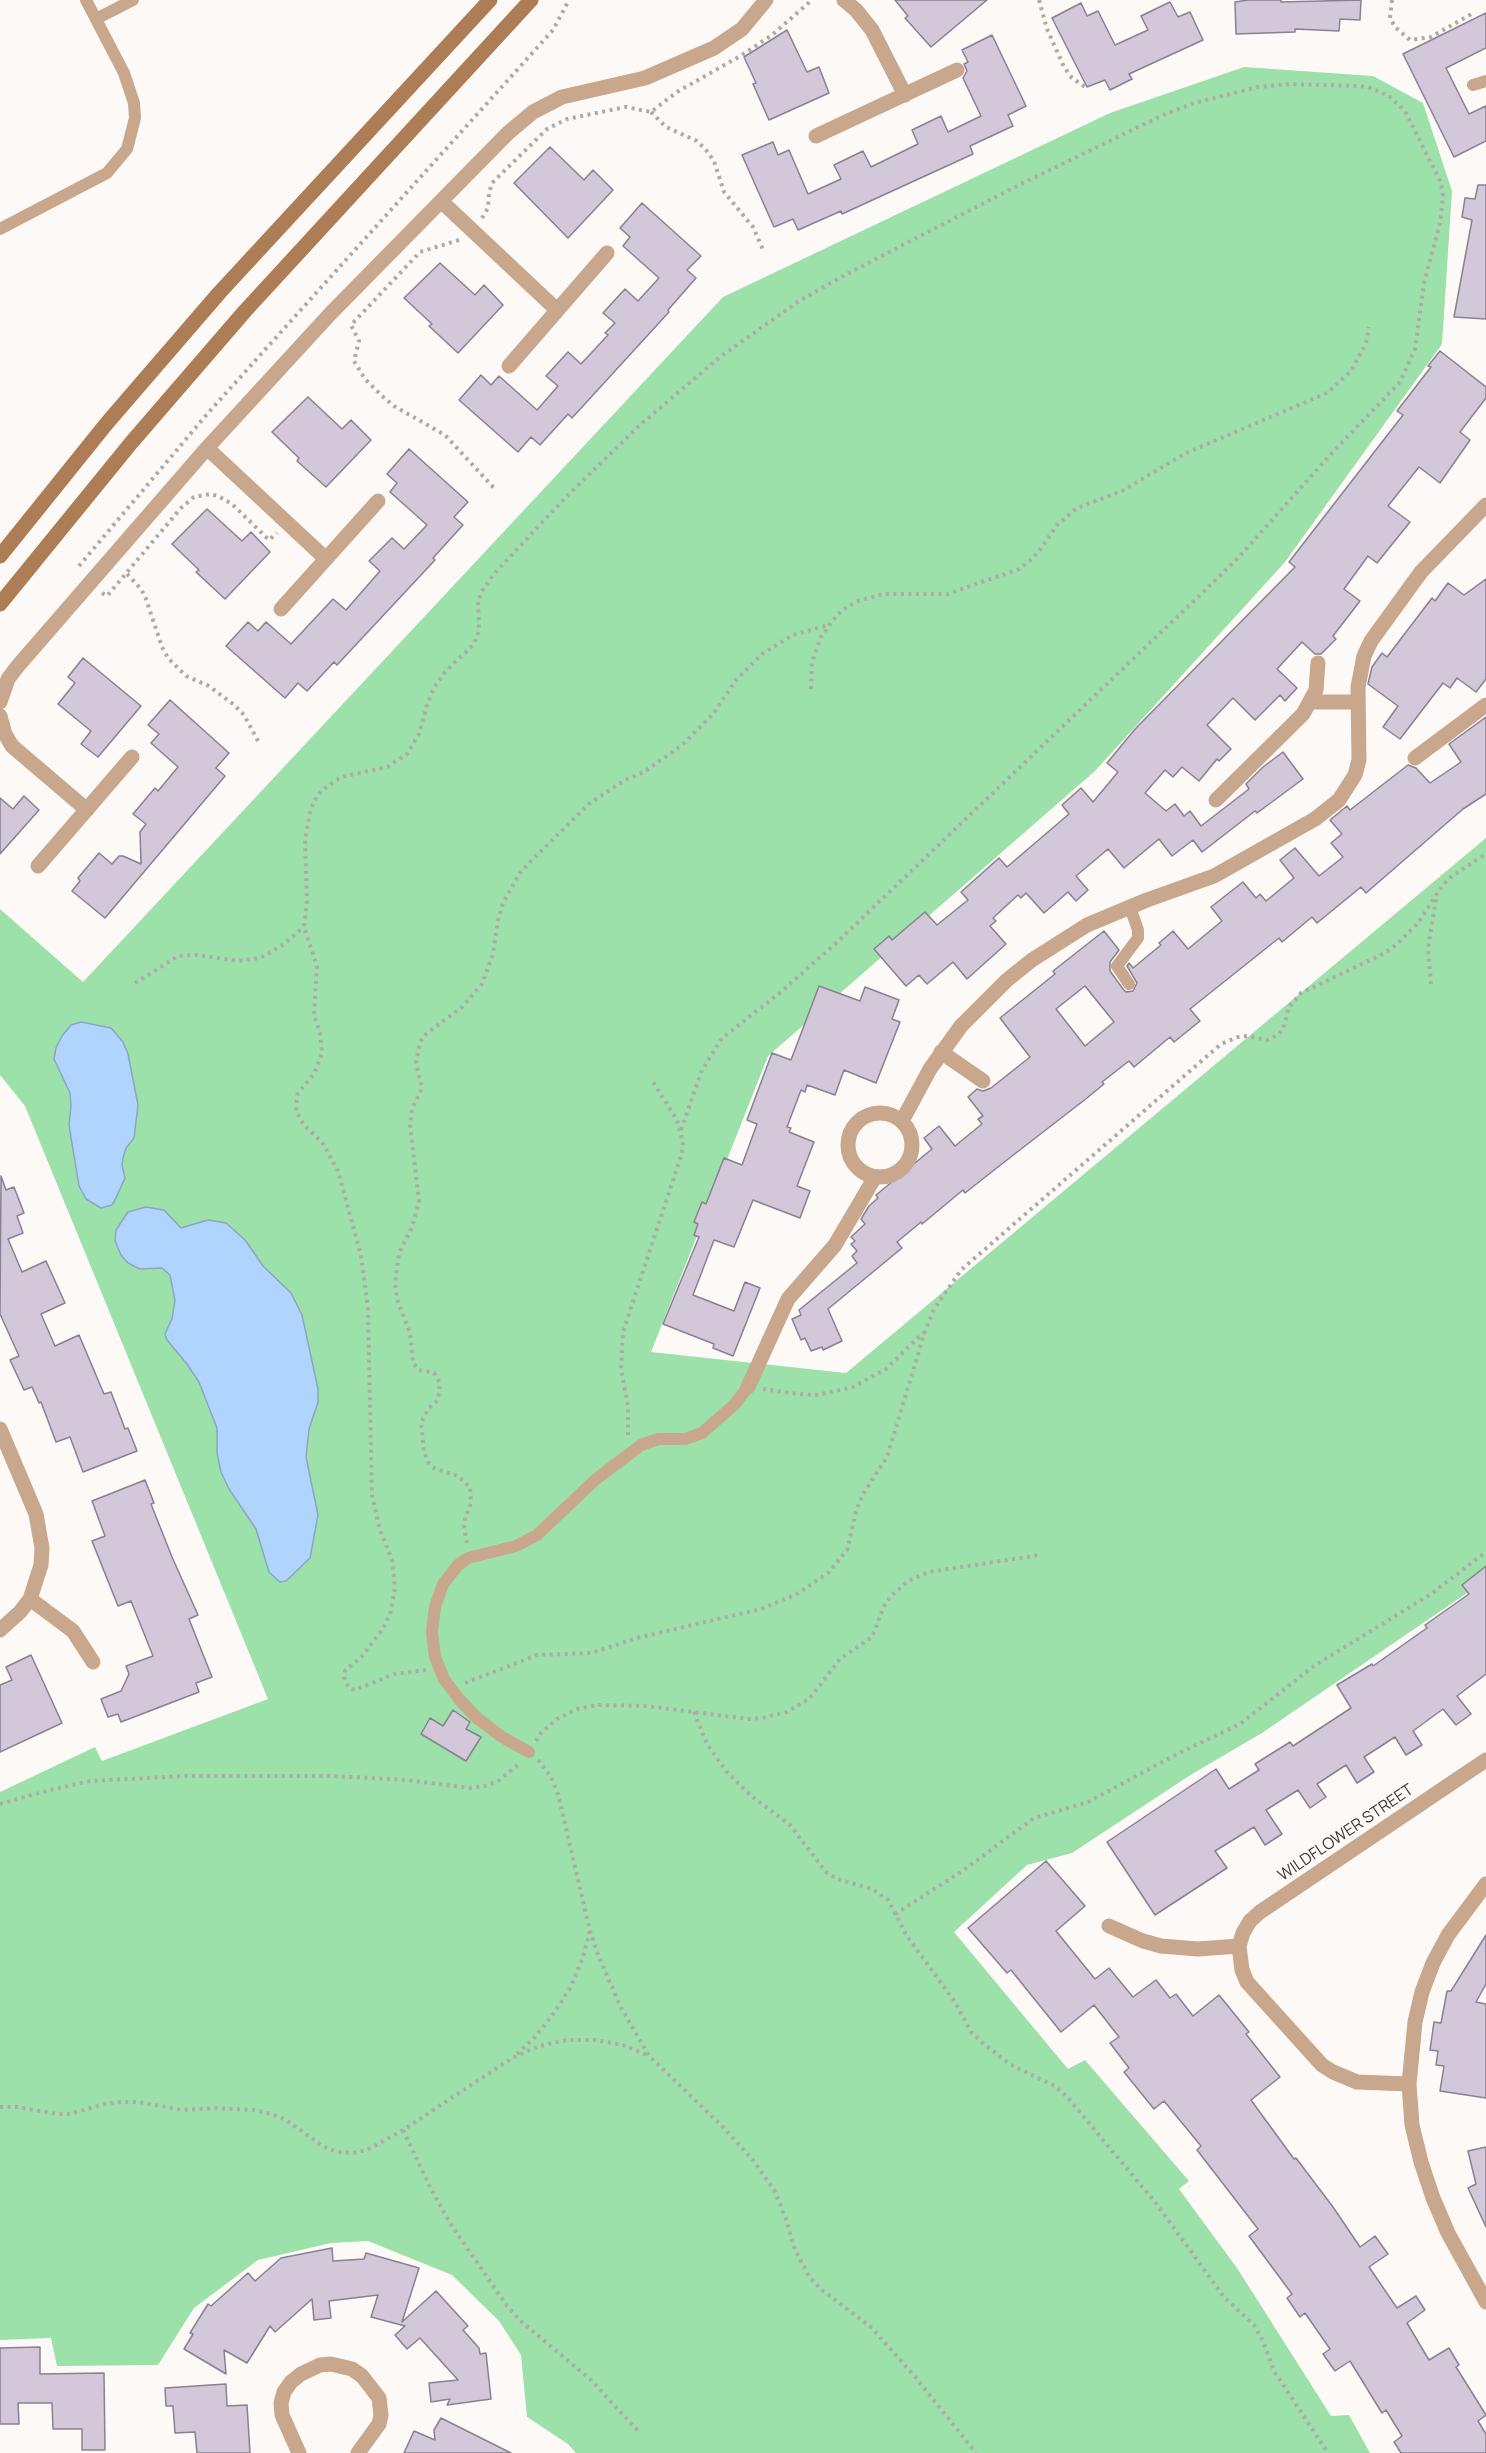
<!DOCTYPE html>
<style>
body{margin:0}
canvas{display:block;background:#fdf9f6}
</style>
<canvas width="1486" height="2453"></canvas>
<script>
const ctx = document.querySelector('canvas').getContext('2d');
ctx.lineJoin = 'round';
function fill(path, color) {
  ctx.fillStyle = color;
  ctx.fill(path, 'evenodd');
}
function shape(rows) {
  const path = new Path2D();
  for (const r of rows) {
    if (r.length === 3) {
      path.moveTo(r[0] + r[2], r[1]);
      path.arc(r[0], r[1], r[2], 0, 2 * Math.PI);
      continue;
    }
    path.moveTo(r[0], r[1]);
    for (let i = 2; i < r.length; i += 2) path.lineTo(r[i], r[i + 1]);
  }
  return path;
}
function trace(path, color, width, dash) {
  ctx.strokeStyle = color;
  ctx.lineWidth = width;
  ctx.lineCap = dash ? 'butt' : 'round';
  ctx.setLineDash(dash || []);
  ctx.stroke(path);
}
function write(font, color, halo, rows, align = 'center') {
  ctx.font = font + ' Manrope,sans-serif';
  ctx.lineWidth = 4.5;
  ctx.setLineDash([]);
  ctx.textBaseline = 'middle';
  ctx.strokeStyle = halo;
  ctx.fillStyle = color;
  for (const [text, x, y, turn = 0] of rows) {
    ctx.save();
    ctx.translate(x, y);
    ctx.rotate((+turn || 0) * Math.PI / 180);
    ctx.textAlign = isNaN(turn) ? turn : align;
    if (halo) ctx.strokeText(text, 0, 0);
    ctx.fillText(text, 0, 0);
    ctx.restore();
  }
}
const green = shape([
 [1244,67,1373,76,1423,103,1452,191,1442,344,1285,562,1095,771,768,1056,651,1352,846,1373,1486,838,1486,1580,1262,1733,1192,1774,1072,1853,1027,1865,954,1932,1068,2069,1085,2060,1189,2181,1179,2189,1237,2268,1331,2416,1349,2415,1370,2453,576,2453,568,2444,527,2417,521,2355,499,2321,452,2275,368,2241,331,2243,258,2260,194,2308,158,2365,57,2366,51,2338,0,2340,0,1792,95,1747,102,1761,268,1699,25,1106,0,1075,0,909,83,982,723,297,1110,113]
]);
const water = shape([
 [81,1022,111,1028,123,1042,128,1054,138,1105,134,1138,126,1148,123,1158,122,1165,125,1178,115,1200,112,1205,101,1208,86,1199,79,1186,69,1125,71,1106,70,1093,54,1059,56,1048,62,1036,71,1025,81,1022],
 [146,1207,164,1210,181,1228,208,1220,226,1223,245,1240,263,1266,291,1293,302,1315,318,1389,318,1402,309,1429,306,1457,318,1515,310,1558,286,1581,280,1582,269,1572,256,1529,229,1489,221,1472,217,1453,217,1428,199,1382,187,1364,167,1340,165,1334,172,1319,175,1300,170,1275,162,1268,140,1269,128,1263,121,1255,115,1241,116,1230,128,1212,146,1207]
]);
const building = shape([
 [895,0,987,0,931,47,905,18,908,16,895,0],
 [1248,0,1281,0,1281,2,1361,0,1360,20,1340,19,1339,31,1295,29,1295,32,1236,34,1235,2,1248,0],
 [1170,2,1178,17,1190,12,1203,40,1129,74,1132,79,1110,90,1105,80,1087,87,1052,18,1081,3,1087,16,1098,11,1115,45,1148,30,1141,16,1170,2],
 [1486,13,1486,48,1446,68,1469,114,1486,106,1486,141,1454,157,1403,54,1486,13],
 [787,30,807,72,819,67,829,93,769,120,753,84,756,83,744,57,787,30],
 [992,35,1026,106,1008,115,1013,126,970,146,973,154,842,214,841,211,798,230,793,219,774,227,742,155,773,142,778,155,789,150,808,194,841,179,834,165,863,151,871,167,918,144,912,130,941,116,948,132,981,116,963,78,967,71,964,64,968,62,962,50,992,35],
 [550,147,584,180,593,170,613,190,568,238,514,183,550,147],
 [1478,185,1486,185,1486,319,1454,317,1472,220,1462,217,1465,198,1475,199,1478,185],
 [642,203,701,256,687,270,696,278,668,310,669,312,572,418,568,414,540,445,531,437,518,452,459,400,481,375,491,385,499,376,537,410,558,386,546,376,568,352,581,364,608,335,605,333,615,323,603,313,625,289,638,301,659,278,623,246,630,237,620,228,642,203],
 [440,263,475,295,484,285,503,305,458,353,429,326,432,324,404,298,440,263],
 [1440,351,1486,387,1486,398,1460,432,1470,440,1440,483,1419,467,1388,506,1410,522,1377,563,1368,556,1344,589,1360,601,1333,636,1336,639,1321,654,1315,654,1302,642,1277,669,1297,688,1285,701,1280,695,1255,720,1233,698,1207,725,1231,749,1219,761,1217,759,1199,781,1182,767,1173,777,1165,770,1145,793,1166,811,1175,804,1184,816,1190,811,1201,826,1249,789,1246,784,1263,767,1283,752,1303,779,1257,813,1255,811,1202,852,1193,840,1172,856,1159,839,1124,868,1108,849,1076,876,1088,890,1076,901,1068,892,1044,913,1026,893,1021,898,1018,895,993,918,996,921,990,926,1006,944,967,979,953,962,927,984,919,975,906,986,874,949,889,936,892,940,925,912,937,925,968,900,961,892,999,858,1007,867,1069,814,1062,805,1081,788,1093,802,1118,772,1107,763,1136,728,1295,567,1289,562,1403,415,1397,411,1431,367,1428,366,1440,351],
 [308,397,342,429,351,420,371,440,326,487,297,461,299,458,272,432,308,397],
 [409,449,468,502,454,517,463,525,433,558,435,560,337,665,334,662,307,691,298,683,285,698,226,646,248,622,258,631,266,622,291,644,333,599,346,610,380,571,369,561,392,538,404,549,427,525,390,492,397,483,387,474,409,449],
 [207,509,242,541,251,532,270,552,225,599,196,572,199,570,172,544,207,509],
 [1486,579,1486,679,1476,692,1457,678,1450,688,1443,683,1400,739,1383,727,1398,706,1368,684,1372,667,1382,653,1387,657,1432,598,1435,601,1448,583,1464,595,1486,579],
 [83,658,141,706,98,757,81,744,91,731,58,704,75,683,68,677,83,658],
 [170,700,229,753,216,768,225,776,105,918,72,891,80,881,78,878,99,853,112,864,119,856,123,856,141,864,140,832,146,824,133,814,155,788,158,791,178,767,151,743,159,734,148,725,170,700],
 [1486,717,1486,794,1463,809,1366,893,1361,887,1317,923,1312,917,1282,942,1279,938,1190,1009,1200,1021,1174,1042,1170,1037,1134,1067,1129,1061,1102,1082,1104,1084,1087,1098,1003,1163,965,1193,963,1190,922,1224,921,1222,897,1242,902,1248,828,1309,842,1341,823,1350,822,1347,811,1351,805,1338,801,1340,792,1319,801,1315,799,1310,857,1263,852,1256,857,1251,851,1244,855,1241,851,1237,865,1224,861,1219,869,1206,878,1198,876,1195,932,1149,924,1138,939,1126,955,1146,982,1124,978,1119,983,1116,968,1097,977,1089,983,1091,991,1088,1030,1057,1000,1018,1055,974,1053,971,1104,931,1119,950,1110,962,1110,971,1123,989,1126,992,1133,991,1137,983,1127,966,1129,963,1133,968,1161,945,1159,943,1173,931,1188,949,1222,921,1211,907,1243,882,1256,898,1260,894,1266,901,1294,878,1280,860,1295,848,1319,876,1343,857,1331,843,1342,834,1330,820,1347,806,1350,810,1408,765,1416,768,1430,783,1461,762,1449,744,1486,717],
 [1085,986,1114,1022,1085,1046,1056,1009,1085,986],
 [24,796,39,810,0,854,0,798,13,809,24,796],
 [819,986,860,1001,865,987,899,1000,892,1019,900,1022,876,1083,844,1070,835,1095,807,1085,805,1092,801,1090,787,1127,791,1128,789,1132,814,1142,797,1186,810,1191,800,1218,753,1200,734,1247,714,1240,693,1295,734,1311,745,1282,760,1288,733,1356,713,1348,714,1344,663,1324,699,1237,694,1235,698,1224,694,1222,702,1202,706,1204,724,1158,742,1165,757,1124,747,1120,772,1053,791,1060,819,986],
 [1,1176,6,1190,14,1187,24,1213,17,1216,23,1233,8,1239,22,1272,46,1261,65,1303,41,1314,55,1346,79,1335,104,1394,111,1392,125,1429,128,1428,137,1451,83,1472,70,1437,56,1442,41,1402,39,1403,32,1387,24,1390,10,1360,19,1356,0,1314,1,1176],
 [145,1480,154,1503,151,1504,172,1557,198,1615,189,1619,212,1677,196,1683,199,1692,121,1722,118,1714,108,1717,101,1699,121,1691,129,1674,126,1666,153,1656,131,1601,118,1606,92,1541,105,1536,92,1501,145,1480],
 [1486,1566,1486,1674,1457,1696,1471,1714,1456,1725,1443,1709,1413,1731,1422,1745,1406,1755,1395,1737,1364,1757,1374,1772,1357,1783,1346,1765,1317,1784,1326,1797,1310,1808,1298,1790,1266,1810,1282,1834,1265,1845,1254,1827,1215,1851,1227,1868,1155,1915,1107,1842,1216,1769,1229,1789,1259,1770,1255,1764,1290,1742,1293,1746,1351,1708,1337,1685,1372,1664,1373,1666,1427,1628,1425,1625,1469,1594,1462,1585,1486,1566],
 [31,1655,62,1723,0,1752,0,1685,12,1680,6,1667,31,1655],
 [453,1710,470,1722,466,1729,481,1737,466,1761,421,1734,430,1718,443,1726,453,1710],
 [1046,1861,1085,1906,1056,1931,1095,1979,1109,1968,1133,1997,1156,1980,1170,1998,1176,1994,1193,2016,1219,1995,1249,2032,1246,2034,1280,2077,1251,2100,1294,2159,1296,2158,1333,2207,1360,2247,1375,2236,1388,2254,1369,2267,1397,2308,1416,2296,1425,2310,1407,2323,1429,2360,1449,2348,1459,2365,1456,2367,1486,2415,1478,2421,1486,2434,1486,2453,1401,2453,1394,2442,1402,2436,1386,2410,1382,2413,1350,2361,1335,2371,1323,2354,1330,2349,1305,2313,1300,2317,1287,2298,1292,2294,1249,2236,1258,2229,1197,2150,1201,2146,1164,2101,1154,2109,1124,2072,1129,2068,1110,2043,1119,2037,1094,2005,1061,2032,1011,1970,1007,1973,968,1928,1046,1861],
 [1486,1935,1486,1984,1476,2002,1486,2004,1486,2098,1440,2091,1444,2066,1436,2065,1438,2051,1430,2050,1434,2022,1441,2023,1447,1991,1451,1991,1486,1935],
 [1486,2147,1486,2227,1468,2188,1476,2184,1468,2151,1486,2147],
 [332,2248,333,2261,364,2259,366,2253,419,2268,402,2322,436,2291,468,2326,463,2330,479,2348,480,2354,486,2353,491,2399,447,2405,450,2399,431,2402,429,2383,458,2380,420,2338,407,2349,395,2335,405,2326,371,2317,378,2295,329,2301,331,2318,314,2320,312,2299,275,2332,270,2326,247,2363,224,2350,226,2374,184,2349,193,2334,190,2333,208,2304,211,2306,248,2273,255,2281,281,2258,332,2248],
 [40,2347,40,2374,104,2373,105,2450,82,2450,82,2429,53,2429,52,2403,18,2403,19,2424,0,2424,0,2348,40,2347],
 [226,2384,227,2406,247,2405,250,2453,197,2453,195,2432,175,2433,173,2406,166,2406,165,2388,226,2384],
 [441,2418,511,2453,404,2453,414,2431,435,2440,434,2430,441,2418]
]);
const path = shape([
 [1039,0,1047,29,1064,67,1072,78,1088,89],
 [1392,0,1390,18,1395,27,1410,40,1431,37,1475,12],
 [651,112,666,127,697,141,706,150,714,161,724,192,753,227,764,252],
 [482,218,488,208,489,193,492,183,547,129,567,119,626,107,651,112,677,92,742,55,772,35,812,0],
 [459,240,420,252,351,325,359,341,354,361,365,379,382,396,394,406,445,435,495,489],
 [79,566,208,413,553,30,569,0],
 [127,574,141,589,146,599,162,647,168,658,186,676,209,686,233,704,244,715,258,741],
 [102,593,107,596,181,508,194,497,210,494,218,496,232,504,269,540,277,533],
 [811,689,812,662,821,637,837,615,847,607,858,601,883,594,948,594,1019,569,1032,559,1042,547,1057,525,1077,508,1122,491,1186,453,1327,393,1351,371,1366,343,1369,327],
 [135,983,178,956,197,955,238,961,260,958,280,947,304,927],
 [1431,984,1428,948,1436,899],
 [763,1389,798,1394,817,1395,853,1387,886,1369,924,1332],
 [628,1435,628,1405,621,1369,623,1332,682,1153,683,1142,677,1120,653,1082],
 [467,1543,464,1527,465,1519,471,1503,470,1487,458,1476,434,1468,428,1462,424,1452,421,1423,428,1409,438,1400,440,1383,434,1373,419,1370,413,1363,410,1333,397,1299,395,1284,399,1253,412,1227,419,1201,410,1125,412,1109,422,1088,416,1063,420,1042,426,1034,461,1008,482,984,493,954,498,920,503,903,520,873,532,860,590,803,625,780,644,772,681,746,713,714,736,680,762,654,793,635,828,625],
 [426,1670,394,1674,355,1690,349,1688,344,1677,345,1671,362,1656,382,1630,390,1615,395,1588,392,1560,380,1530,372,1495,368,1309,361,1255,338,1171,322,1142,304,1125,296,1111,297,1095,315,1072,322,1053,320,1033,314,1014,317,966,304,927,307,901,305,840,310,813,314,801,321,791,341,777,387,767,407,754,419,734,427,705,434,688,445,672,473,645,477,637,479,629,478,601,482,591,493,575,565,498,640,425,720,357,799,301,841,277,1019,185,1163,115,1194,103,1258,87,1291,84,1357,86,1368,87,1389,96,1405,111,1441,183,1443,196,1440,223,1424,283,1415,349,1400,382,1331,454,1238,558,1200,595,835,944,781,992,722,1038,702,1070,681,1130],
 [465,1683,537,1655,592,1653,637,1638,761,1609,797,1594,829,1572,847,1550,857,1508,863,1494,887,1457,925,1331,934,1309,961,1270,1221,1044,1238,1037,1247,1036,1268,1040,1279,1034,1283,1029,1289,1007,1301,993,1385,953,1397,944,1418,923,1442,886,1452,876,1486,854],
 [694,1712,707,1744,727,1772,750,1795,790,1825,826,1872,837,1879,872,1889,888,1900,907,1936,955,2002,971,2032,985,2045,1013,2066,1055,2086,1068,2098,1155,2202,1224,2297,1254,2325,1263,2341,1274,2371,1328,2453],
 [536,1741,541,1733,557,1719,577,1709,598,1705,646,1706,749,1719,762,1718,787,1712,810,1698,840,1659,872,1637,884,1606,891,1596,908,1581,929,1572,1040,1555],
 [538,1760,551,1777,558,1794,590,1931,599,1957,621,2008,649,2056,720,2124,753,2160,774,2190,786,2219,795,2250,810,2278,822,2290,872,2328,916,2378,976,2453],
 [0,1804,50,1790,90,1781,185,1776,333,1776,407,1780,470,1788,485,1786,498,1781,519,1764],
 [895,1914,961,1872,1034,1818,1088,1802,1179,1753,1240,1724,1314,1666,1431,1594,1486,1552],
 [517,2054,535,2037,554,2013,570,1988,582,1960,590,1931],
 [0,2107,17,2107,57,2114,70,2114,104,2104,121,2102,139,2102,182,2110,216,2108,254,2110,272,2114,286,2120,324,2147,338,2152,353,2153,367,2150,403,2130,512,2058,539,2046,567,2040,595,2040,623,2045,649,2056],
 [403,2130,431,2189,450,2223,507,2306,523,2323,591,2380,638,2431]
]);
const lane = shape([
 [96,19,133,0],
 [1473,85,1486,81],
 [0,229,107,173,127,149,135,118,134,103,124,73,86,0],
 [1129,984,1117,966,1138,938,1138,930,1130,907],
 [529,1752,502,1737,477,1718,459,1699,444,1679,435,1657,432,1632,435,1607,443,1584,458,1565,468,1558,516,1546,537,1535,595,1480,641,1445,658,1439,685,1439,702,1433,734,1405,748,1387]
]);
const street = shape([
 [844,0,856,10,872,30,905,95],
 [816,136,957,70],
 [441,201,557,310],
 [509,366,607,253],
 [207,448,326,559],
 [281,609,378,501],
 [0,702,8,679,17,667,207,448,331,313,508,133,533,112,562,97,645,78,714,48,742,29,766,0],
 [1311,702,1358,702],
 [0,716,5,734,12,746,87,810],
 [1415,758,1486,705],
 [1216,800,1303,714,1316,690,1318,663],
 [38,866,132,757],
 [941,1052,983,1081],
 [880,1145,32],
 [902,1121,930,1069,961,1026,1007,980,1032,960,1087,925,1147,900,1214,876,1315,819,1339,800,1355,775,1359,760,1358,687,1364,656,1371,641,1421,572,1486,505],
 [748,1387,788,1299,835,1245,875,1177],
 [0,1429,36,1514,42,1548,41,1565,30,1599,20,1612,0,1630],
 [30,1599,73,1631,93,1662],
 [1486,1884,1448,1935,1433,1963,1422,1992,1415,2022,1409,2084,1412,2125,1421,2162,1433,2198,1448,2233,1486,2302],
 [1109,1926,1143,1941,1161,1946,1198,1949,1239,1946],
 [1409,2084,1357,2082,1333,2072,1322,2065,1247,1982,1242,1970,1239,1946,1243,1933,1250,1921,1260,1912,1486,1760],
 [299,2453,282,2415,281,2403,284,2392,291,2382,301,2374,320,2365,331,2364,352,2369,362,2376,379,2398,381,2415,379,2424,358,2453]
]);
const secondary = shape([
 [0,556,107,423,220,292,490,0],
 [0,604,131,443,245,311,531,0]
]);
const streetNames = [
 ["WILDFLOWER STREET",1346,1833,-34]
];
fill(green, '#9ce0aa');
fill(water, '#afd5ff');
trace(water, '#8da5c1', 1.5);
fill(building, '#d2c8da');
trace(building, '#898091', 1.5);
trace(path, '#afaaa6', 4, [3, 4.5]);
trace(lane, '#c8a78c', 12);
trace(street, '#c8a78c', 15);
trace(secondary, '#ad7e56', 15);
write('16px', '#3d3631', '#fdf9f6', streetNames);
</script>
